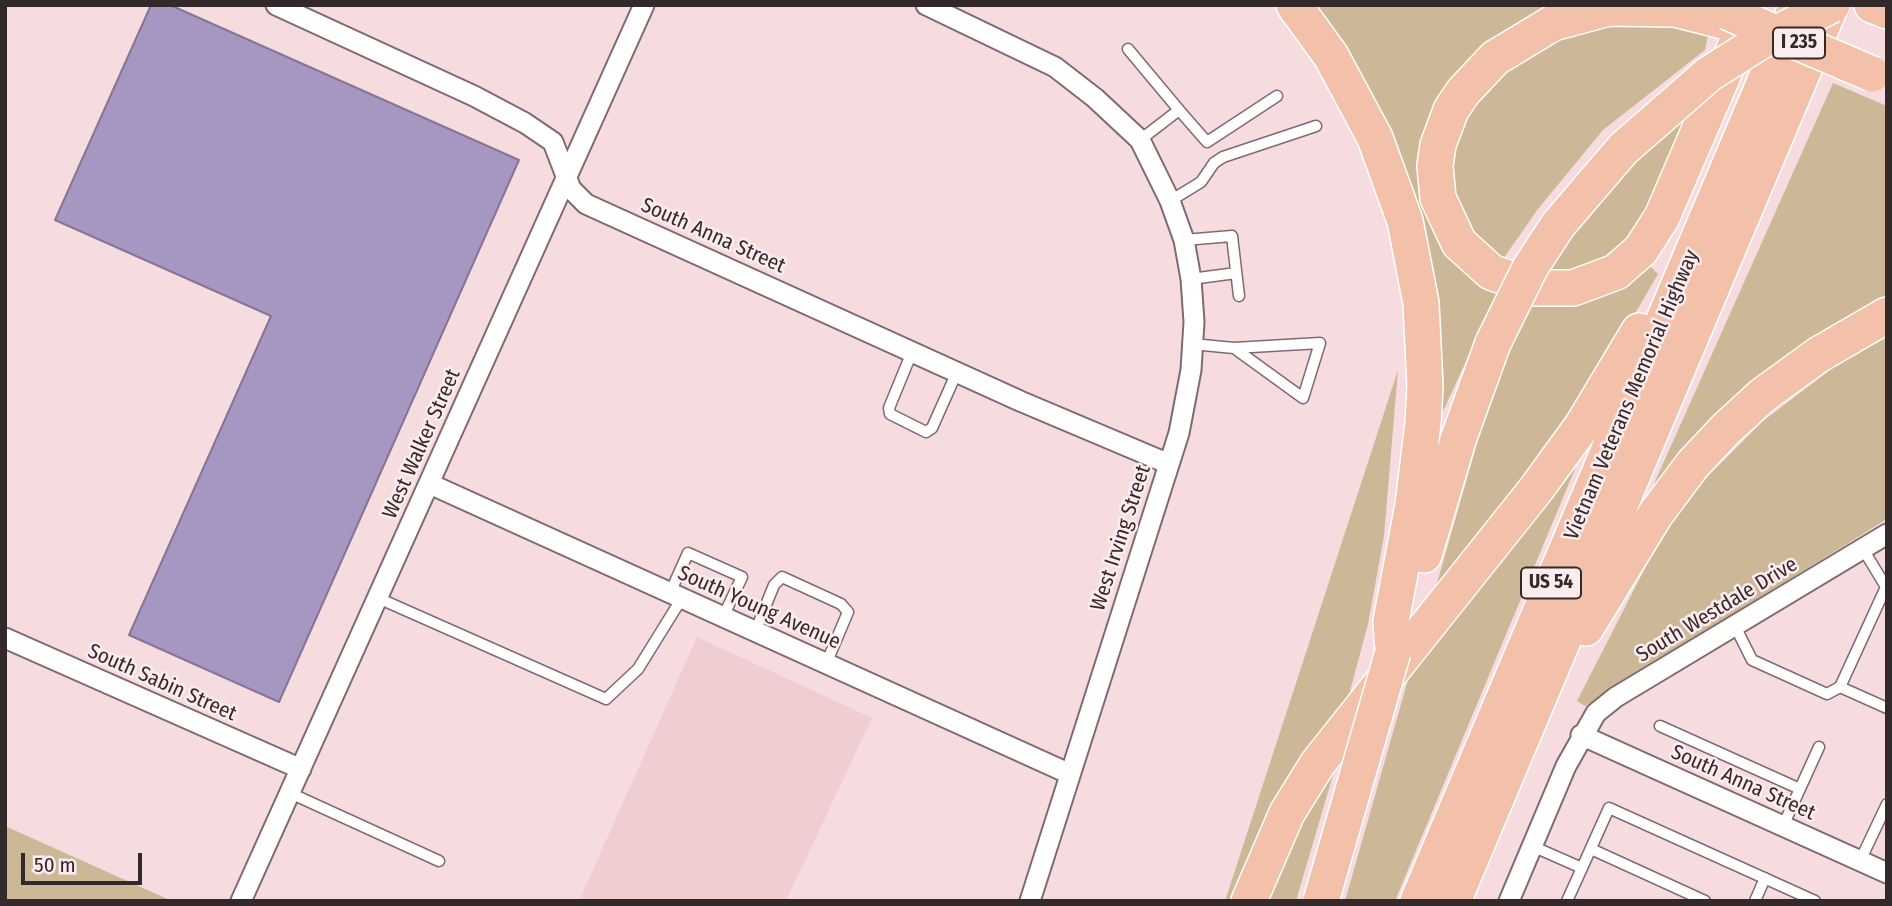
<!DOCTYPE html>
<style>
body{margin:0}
#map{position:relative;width:1892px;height:906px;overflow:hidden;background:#f7dcdf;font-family:"Fira Sans Condensed",sans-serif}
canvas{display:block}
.frame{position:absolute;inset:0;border:7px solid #33292b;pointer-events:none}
.scale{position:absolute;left:21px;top:853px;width:121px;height:32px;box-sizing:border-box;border:4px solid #33292b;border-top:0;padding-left:9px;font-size:21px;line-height:24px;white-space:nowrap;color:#33292b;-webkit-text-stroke:5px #fcecee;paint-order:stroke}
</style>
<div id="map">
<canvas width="1892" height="906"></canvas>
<div class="frame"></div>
<div class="scale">50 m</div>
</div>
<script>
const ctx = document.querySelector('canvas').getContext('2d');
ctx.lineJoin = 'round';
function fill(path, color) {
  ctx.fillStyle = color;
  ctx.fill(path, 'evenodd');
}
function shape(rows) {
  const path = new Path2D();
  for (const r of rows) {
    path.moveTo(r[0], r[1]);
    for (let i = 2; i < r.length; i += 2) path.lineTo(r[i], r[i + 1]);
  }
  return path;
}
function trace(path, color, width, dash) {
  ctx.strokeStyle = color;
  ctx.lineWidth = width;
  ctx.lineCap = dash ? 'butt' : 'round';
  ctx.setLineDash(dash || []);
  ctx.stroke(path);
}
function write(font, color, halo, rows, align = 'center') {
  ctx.font = font + ' "Fira Sans Condensed",sans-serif';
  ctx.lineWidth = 5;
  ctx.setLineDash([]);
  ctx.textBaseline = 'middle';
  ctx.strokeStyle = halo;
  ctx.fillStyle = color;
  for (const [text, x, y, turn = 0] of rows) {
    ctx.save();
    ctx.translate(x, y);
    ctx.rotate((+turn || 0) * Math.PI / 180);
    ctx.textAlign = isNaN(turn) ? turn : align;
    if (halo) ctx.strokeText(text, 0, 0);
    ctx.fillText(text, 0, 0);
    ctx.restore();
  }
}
const built = shape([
 [697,637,872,718,786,901,579,901]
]);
const green = shape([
 [1316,5,1563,5,1438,112,1466,272,1497,294,1432,435,1436,381,1355,70],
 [1601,23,1710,25,1705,50,1603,130,1538,209,1503,259,1476,236,1459,208,1452,190,1450,160,1463,117,1494,80,1538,47],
 [1833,83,1887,106,1887,298,1865,307,1794,353,1657,487,1654,484],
 [1694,109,1649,212,1618,253,1574,271,1546,276,1573,235,1626,171],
 [1648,264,1658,274,1596,381,1538,471,1433,597,1491,395,1532,300],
 [1887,336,1887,519,1585,706,1577,701,1663,533,1708,476,1763,421,1834,367],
 [1398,370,1384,536,1368,624,1346,706,1238,901,1225,901],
 [1571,462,1577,464,1395,901,1345,901,1411,669],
 [1324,771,1333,775,1296,901,1260,901],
 [5,826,172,901,5,901]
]);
const water = shape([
 [151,5,170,5,519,160,279,702,129,635,271,316,55,220,151,5]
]);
const lane = shape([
 [1128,49,1179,110,1140,140],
 [1179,110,1207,142,1277,96],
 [1170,201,1201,182,1214,163,1223,157,1316,126],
 [1184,240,1232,236,1239,296],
 [1191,279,1236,273],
 [1192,344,1234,348,1320,343,1303,398,1234,348],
 [912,352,889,408,890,414,926,432,932,428,957,372],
 [1863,549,1886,587,1840,687,1887,708],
 [670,593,688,553,742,577,723,617],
 [378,598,606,699,638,669,682,598],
 [1735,626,1752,660,1827,694,1840,687],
 [755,632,774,585,782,577,841,604,848,612,826,664],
 [1660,726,1800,789],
 [290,793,439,861],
 [1783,826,1819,747],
 [1532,846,1582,868,1567,901],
 [1591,849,1705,901],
 [1860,861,1887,804],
 [1582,868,1609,808,1815,901],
 [1755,901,1765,878]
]);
const street = shape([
 [276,5,474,96,525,123,553,142,571,189,586,204,1020,401,1169,464],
 [926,5,1055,67,1095,98,1140,140,1170,201,1184,240,1191,279,1194,322,1191,370,1179,433,1030,901],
 [430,484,1070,774],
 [5,638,301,769],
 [1581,735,1887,873],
 [241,901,644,5],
 [1509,901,1566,766,1596,713,1616,697,1887,534]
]);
const highway = shape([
 [1294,5,1331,56,1375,138,1405,221,1421,303,1425,386,1423,423,1413,505,1391,621,1393,652],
 [1872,5,1887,11],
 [1723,21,1675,9,1609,8,1553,23,1495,58,1463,92,1451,110,1438,145,1435,166,1438,198,1459,243,1491,272,1535,288,1573,288,1616,272,1641,250,1662,217,1735,47],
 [1424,555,1458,440,1493,343],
 [1586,628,1655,515,1693,464,1726,429,1763,395,1818,355,1887,315],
 [1249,901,1287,813,1318,763,1537,488,1582,426,1639,331],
 [1418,901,1796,8],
 [1453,901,1831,5]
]);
const highwayBridge = shape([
 [1727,12,1872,74],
 [1493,343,1530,268,1558,225,1623,149,1709,74,1761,41,1832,5],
 [1321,901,1393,652]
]);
const shields = [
 [1799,43,52],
 [1551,583,60]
];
const shieldNames = [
 ["I 235",1799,43],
 ["US 54",1551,583]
];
const streetNames = [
 ["South Anna Street",713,236,24],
 ["Vietnam Veterans Memorial Highway",1632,395,-67],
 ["West Walker Street",422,444,-66],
 ["West Irving Street",1121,538,-72],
 ["South Young Avenue",759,608,24],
 ["South Westdale Drive",1717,610,-31],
 ["South Sabin Street",162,683,24],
 ["South Anna Street",1743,783,24]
];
fill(built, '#f0cdd1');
fill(green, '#ccb897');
fill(water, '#a697c2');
trace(water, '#847695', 2);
trace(lane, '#816a6d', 13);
trace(street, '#816a6d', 23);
trace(highway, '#fff', 38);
trace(lane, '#fff', 10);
trace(street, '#fff', 19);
trace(highway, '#f3c0aa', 35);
trace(highwayBridge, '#fff', 38, []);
trace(highwayBridge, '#f3c0aa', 35);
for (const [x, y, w] of shields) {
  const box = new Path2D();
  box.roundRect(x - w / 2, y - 15.5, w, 31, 5);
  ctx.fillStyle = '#fcecee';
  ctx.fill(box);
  trace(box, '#33292b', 2);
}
write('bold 19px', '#33292b', null, shieldNames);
write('21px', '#33292b', '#fcecee', streetNames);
</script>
